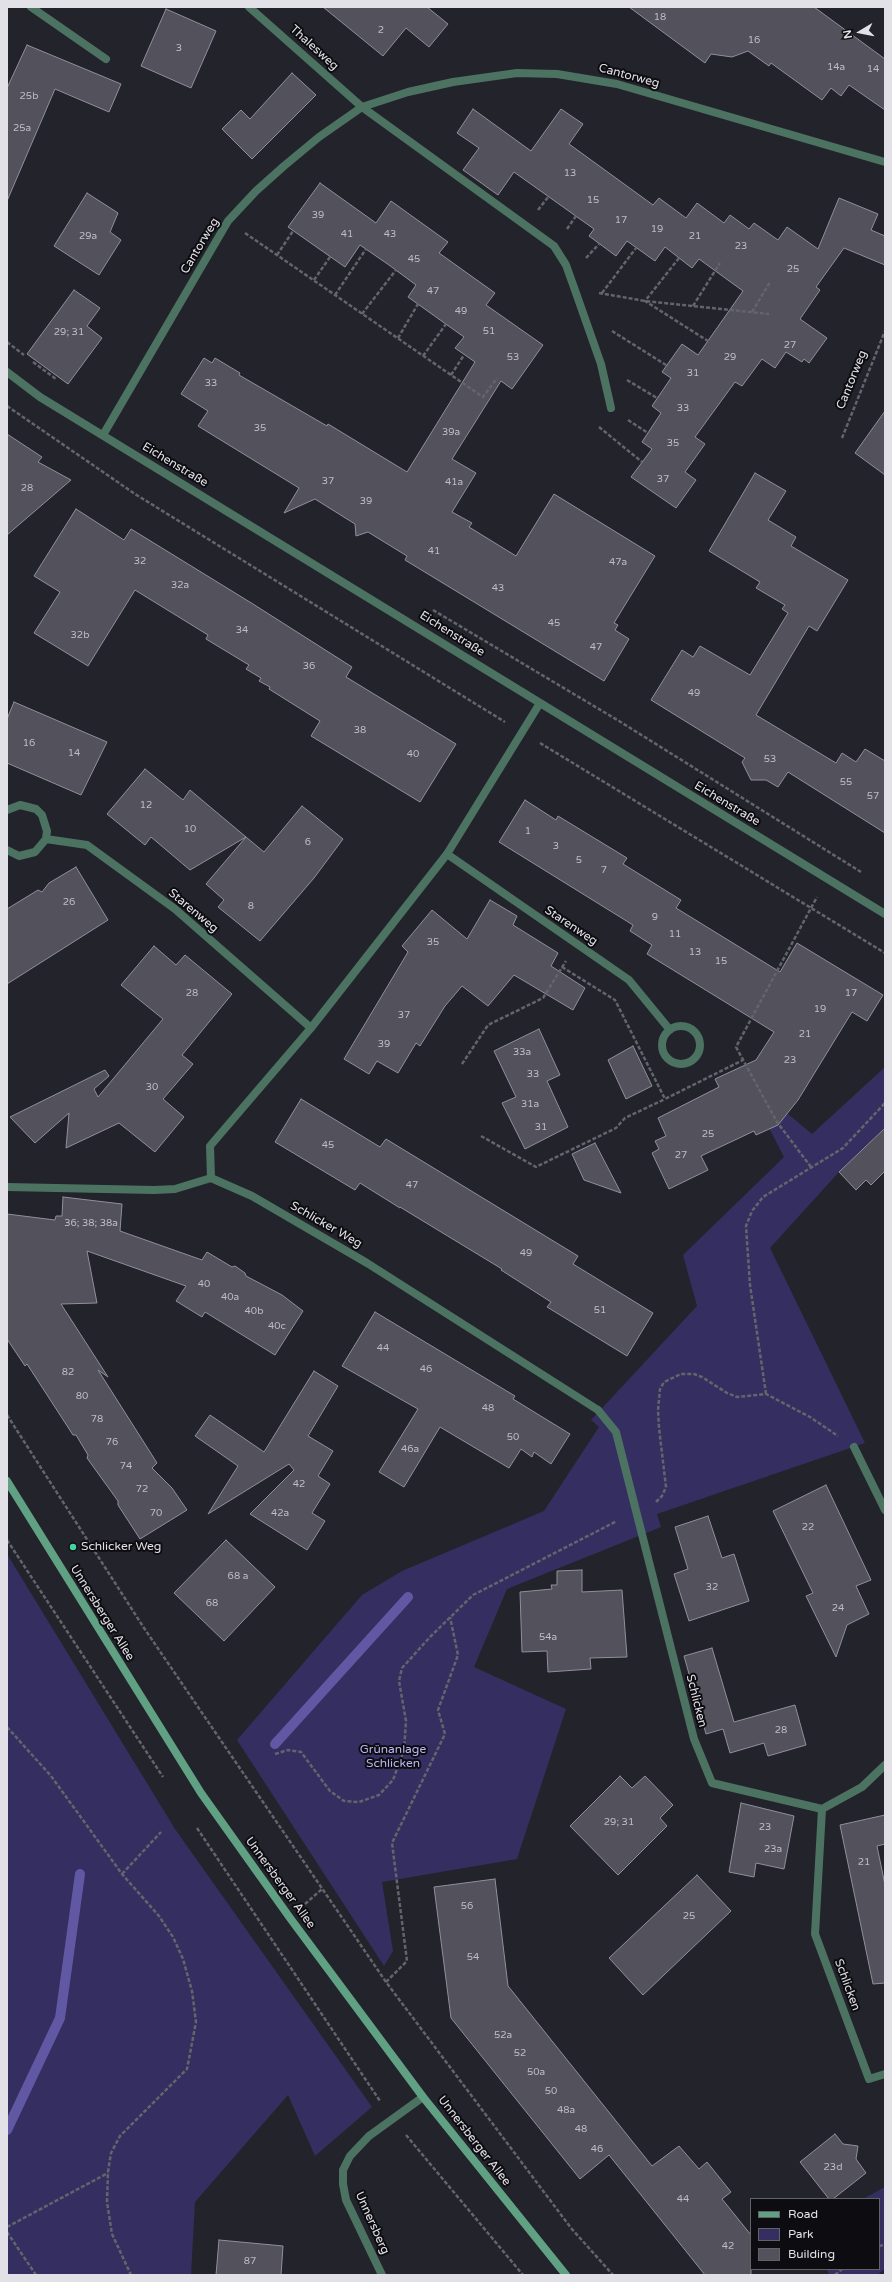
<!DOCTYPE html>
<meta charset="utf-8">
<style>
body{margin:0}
#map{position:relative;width:892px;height:2282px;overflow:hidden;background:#23232c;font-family:"Varela Round",sans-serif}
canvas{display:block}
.frame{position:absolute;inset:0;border:8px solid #e1e1e7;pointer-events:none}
.legend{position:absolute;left:750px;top:2198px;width:130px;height:72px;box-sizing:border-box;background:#0d0d11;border:1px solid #626267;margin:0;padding:5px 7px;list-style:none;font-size:12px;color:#e1e1e7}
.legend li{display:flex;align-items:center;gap:8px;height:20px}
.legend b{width:20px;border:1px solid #626267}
.north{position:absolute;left:840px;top:12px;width:40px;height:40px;-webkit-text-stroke:3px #0d0d11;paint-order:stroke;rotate:260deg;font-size:11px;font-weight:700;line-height:16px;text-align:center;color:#e1e1e7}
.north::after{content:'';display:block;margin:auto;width:14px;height:18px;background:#e1e1e7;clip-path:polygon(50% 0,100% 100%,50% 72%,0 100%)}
</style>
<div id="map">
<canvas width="892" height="2282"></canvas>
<div class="frame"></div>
<ul class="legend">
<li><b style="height:5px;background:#60a184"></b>Road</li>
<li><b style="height:11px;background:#352e60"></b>Park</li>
<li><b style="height:11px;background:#52515c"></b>Building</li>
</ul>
<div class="north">N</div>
</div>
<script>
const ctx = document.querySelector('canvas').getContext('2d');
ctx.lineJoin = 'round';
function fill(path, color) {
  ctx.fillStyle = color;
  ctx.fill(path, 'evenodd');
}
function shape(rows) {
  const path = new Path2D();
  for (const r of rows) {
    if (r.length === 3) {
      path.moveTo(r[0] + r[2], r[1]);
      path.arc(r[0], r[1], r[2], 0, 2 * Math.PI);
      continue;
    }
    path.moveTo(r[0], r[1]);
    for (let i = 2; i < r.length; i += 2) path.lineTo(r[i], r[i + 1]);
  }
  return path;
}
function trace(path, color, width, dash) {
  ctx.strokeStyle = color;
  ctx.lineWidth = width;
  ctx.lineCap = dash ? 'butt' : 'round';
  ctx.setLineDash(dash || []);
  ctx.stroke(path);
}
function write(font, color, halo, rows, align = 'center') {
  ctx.font = font + ' "Varela Round",sans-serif';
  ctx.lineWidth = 4;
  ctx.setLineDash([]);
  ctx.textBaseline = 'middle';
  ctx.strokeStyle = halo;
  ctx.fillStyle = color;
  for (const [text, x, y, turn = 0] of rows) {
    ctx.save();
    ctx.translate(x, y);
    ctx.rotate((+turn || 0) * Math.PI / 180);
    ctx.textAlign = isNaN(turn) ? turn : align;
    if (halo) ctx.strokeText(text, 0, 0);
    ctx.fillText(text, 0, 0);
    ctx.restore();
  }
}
const green = shape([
 [885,1067,885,1127,839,1172,770,1248,865,1443,657,1514,661,1527,507,1589,474,1667,566,1709,517,1859,382,1882,393,1951,384,1966,237,1740,362,1595,402,1571,544,1511,599,1427,591,1420,697,1306,683,1255,784,1157,769,1128,788,1114,812,1134],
 [7,1554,175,1829,372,2107,315,2156,288,2095,195,2202,191,2275,7,2275],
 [885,2187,885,2269,877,2275,830,2275,826,2269,879,2269,879,2199,863,2199]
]);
const stream = shape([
 [275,1744,408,1597],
 [7,2130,60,2018,80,1874]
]);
const building = shape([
 [323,7,427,7,448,24,429,47,406,28,383,56,323,7],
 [629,7,814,7,885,59,885,110,849,85,841,96,831,88,822,100,771,63,769,66,748,51,732,57,711,54,705,63,629,7],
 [166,9,216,31,191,88,141,66,166,9],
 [27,45,121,84,109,112,55,89,7,201,7,88,27,45],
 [292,73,316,95,252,159,222,129,241,110,250,119,292,73],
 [473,109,531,151,561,109,583,124,569,144,653,205,659,198,686,218,697,203,724,223,730,215,749,229,754,223,778,240,787,227,818,249,839,198,878,214,871,230,885,236,885,265,844,248,816,287,820,290,800,319,827,338,809,363,804,359,802,362,786,352,775,368,762,359,742,386,735,382,695,437,705,444,685,472,696,480,676,508,631,477,652,449,642,442,661,413,652,406,671,378,662,372,682,344,698,355,743,291,699,259,692,268,665,247,655,261,627,241,616,256,589,236,594,229,514,172,498,195,463,170,479,148,457,133,473,109],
 [320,183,376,223,391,201,448,242,439,253,495,293,486,305,543,345,512,389,501,381,452,459,476,473,452,512,472,523,469,527,516,556,554,494,655,556,614,623,618,625,615,630,629,639,604,681,405,560,407,556,368,532,356,536,355,524,315,499,284,513,299,488,198,426,208,411,181,394,204,358,212,363,215,358,240,373,239,375,327,426,328,424,407,472,475,362,455,348,464,337,408,297,416,285,389,265,360,245,345,267,288,227,320,183],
 [87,193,118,213,110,232,121,240,99,275,54,246,87,193],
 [74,290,100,308,87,326,102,338,68,384,27,354,74,290],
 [885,411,885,475,855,453,885,411],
 [7,434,42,457,38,462,71,480,7,535,7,434],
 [755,473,786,491,768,520,796,537,791,546,848,580,817,631,809,626,756,715,836,763,842,753,856,762,865,749,885,761,885,833,788,772,778,787,766,780,751,780,742,762,745,758,651,700,682,650,693,657,700,646,750,675,788,613,782,609,785,605,756,588,760,582,709,551,755,473],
 [76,509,124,540,131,529,253,604,352,667,346,677,456,744,420,802,311,736,320,721,269,689,270,687,259,681,261,678,246,669,249,665,206,639,208,635,135,590,88,666,34,633,60,592,34,576,76,509],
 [14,702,107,742,81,795,7,763,7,719,14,702],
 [145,769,183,800,190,790,246,837,190,870,151,837,145,845,107,814,145,769],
 [525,800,556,820,558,816,627,858,623,864,681,900,676,908,780,972,797,943,883,995,867,1021,852,1012,798,1100,778,1125,756,1135,754,1131,701,1156,708,1170,669,1189,652,1153,659,1149,655,1141,666,1136,658,1118,719,1087,715,1079,756,1060,774,1032,647,954,652,945,630,931,633,925,499,842,525,800],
 [302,806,343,839,314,878,260,941,218,907,224,900,206,884,246,837,264,852,302,806],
 [76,867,108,920,7,984,7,909,38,890,42,892,49,883,76,867],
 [490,900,517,916,513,925,558,953,551,966,585,988,573,1010,514,975,488,1006,462,986,445,1006,420,1046,416,1043,398,1073,377,1061,369,1074,344,1059,408,952,402,946,432,910,467,939,490,900],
 [154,946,176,965,185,955,232,994,182,1055,193,1064,163,1099,184,1117,155,1152,119,1123,66,1148,69,1113,35,1143,10,1117,105,1070,109,1076,94,1089,98,1097,163,1019,121,985,154,946],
 [539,1029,560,1075,547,1081,568,1127,525,1149,502,1103,516,1097,494,1051,539,1029],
 [633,1046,652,1086,626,1099,608,1060,633,1046],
 [301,1099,380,1147,386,1139,578,1256,573,1264,653,1313,627,1356,547,1307,551,1302,501,1270,502,1269,400,1207,400,1208,360,1183,355,1190,275,1142,301,1099],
 [885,1128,885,1171,871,1185,866,1180,856,1190,839,1172,885,1128],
 [595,1143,621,1193,584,1180,572,1154,595,1143],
 [63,1197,122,1204,120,1231,202,1260,207,1252,232,1267,235,1266,245,1273,246,1276,282,1295,303,1311,275,1355,205,1312,202,1317,176,1301,186,1286,87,1251,97,1303,61,1304,108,1377,98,1370,157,1463,152,1468,172,1488,187,1510,140,1539,118,1505,118,1501,87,1458,88,1455,76,1435,73,1435,27,1364,25,1366,7,1339,7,1214,55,1220,56,1216,62,1216,63,1197],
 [375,1312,515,1396,513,1399,570,1434,551,1464,534,1452,532,1457,521,1449,509,1468,440,1427,404,1487,379,1472,418,1409,342,1366,375,1312],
 [314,1371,338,1386,308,1436,333,1451,318,1476,330,1484,312,1513,325,1521,307,1550,250,1514,294,1470,289,1464,208,1514,238,1466,195,1436,210,1415,264,1452,314,1371],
 [826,1485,871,1580,856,1586,869,1614,847,1625,836,1657,806,1596,813,1593,773,1511,826,1485],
 [708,1516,722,1558,734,1554,749,1601,689,1621,674,1574,688,1569,675,1527,708,1516],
 [226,1540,275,1587,224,1641,174,1593,226,1540],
 [582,1570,582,1592,622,1590,627,1657,590,1658,591,1669,548,1672,547,1651,522,1652,520,1592,552,1589,551,1585,557,1585,557,1571,582,1570],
 [712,1648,734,1722,795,1705,806,1745,768,1756,764,1743,730,1753,723,1729,706,1734,684,1656,712,1648],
 [620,1776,632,1788,645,1776,673,1805,660,1818,667,1826,618,1875,570,1826,620,1776],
 [741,1803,794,1816,784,1869,756,1863,754,1877,729,1872,741,1803],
 [885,1815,885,1844,877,1846,885,1885,885,1983,873,1984,840,1825,885,1815],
 [697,1875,731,1911,643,1995,609,1958,697,1875],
 [495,1879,508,1986,652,2166,679,2146,699,2169,707,2162,731,2192,722,2199,751,2235,751,2275,705,2275,609,2155,580,2179,451,2018,434,1887,495,1879],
 [835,2134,843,2144,858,2146,856,2159,866,2173,833,2199,829,2199,800,2162,835,2134],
 [219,2240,283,2246,281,2275,216,2275,219,2240]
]);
const path = shape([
 [538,210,549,196],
 [567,229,576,216],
 [245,233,483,397,497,378],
 [277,255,293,231],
 [586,258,599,244],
 [679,258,645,301,708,341],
 [314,280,330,257],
 [599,293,645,301,769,314],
 [602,293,636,248],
 [335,295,366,249],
 [693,306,720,263],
 [752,312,770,282],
 [362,314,396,270],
 [612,331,666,365],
 [398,338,418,304],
 [7,342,24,355],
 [423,356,446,324],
 [33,362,56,379],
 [451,375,464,355],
 [627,380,657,398],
 [7,406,135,494,505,722],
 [628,420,648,433],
 [599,427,642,462],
 [842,438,885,331],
 [433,610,619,721,861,872],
 [540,743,885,953],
 [562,967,615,1000,665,1099,743,1060],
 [462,1064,488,1025,543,998,566,961],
 [481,1136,536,1167,616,1128,625,1118,665,1099],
 [811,1167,777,1122,736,1047,817,897],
 [766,1394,750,1285,746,1226,752,1211,763,1197,843,1148,885,1103],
 [7,1415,144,1628,386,1982,571,2228,613,2275],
 [656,1502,662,1496,666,1487,659,1428,658,1410,660,1389,664,1382,681,1374,694,1374,702,1377,727,1393,737,1397,766,1394,810,1417,838,1436],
 [7,1540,163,1777],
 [7,1727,51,1776,122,1874,159,1916,173,1937,183,1959,192,1991,196,2022,187,2069,120,2136,111,2153,108,2172,107,2202,112,2234,131,2275],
 [275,1754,288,1750,301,1752,330,1791,344,1801,359,1802,379,1795,393,1780,404,1750,406,1721,399,1681,402,1668,430,1637,473,1595,617,1521],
 [197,1828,380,2101],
 [122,1874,161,1832],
 [305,1904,322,1889],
 [386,1982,407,1961,392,1843,445,1734,438,1710,458,1655,450,1617],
 [406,2135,523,2275],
 [7,2227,108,2173],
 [7,2232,36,2275],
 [879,2246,885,2245],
 [835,2275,842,2269]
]);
const lane = shape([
 [31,7,106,59],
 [249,7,362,107,554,246,566,265,576,293,601,364,611,408],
 [598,1410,616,1432,694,1739,712,1783,822,1809,862,1787,885,1765],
 [854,1447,885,1510],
 [822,1809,815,1934,869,2079,885,2074]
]);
const street = shape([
 [7,372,40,397,885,914],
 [103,435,228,221,256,191,284,166,319,137,362,107,408,92,453,82,517,73,557,74,617,84,885,162],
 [7,810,20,805,36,809,42,815,47,831,46,839,35,852,19,856,7,850],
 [46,839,87,845,175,909,311,1028],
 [447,854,629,980,670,1030],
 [681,1045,19],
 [211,1178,210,1146,311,1028,447,854,540,703],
 [7,1187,154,1190,175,1189,211,1178,252,1196,367,1263,598,1410],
 [382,2275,346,2200,343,2184,343,2170,350,2156,369,2136,423,2097]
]);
const secondary = shape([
 [7,1481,201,1793,290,1918,423,2097,566,2275]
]);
const markers = [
 [73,1547,4,"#45d49f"]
];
const numberNames = [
 ["18",660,17],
 ["2",381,30],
 ["16",754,40],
 ["3",179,48],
 ["14a",836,67],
 ["14",873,69],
 ["25b",29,96],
 ["25a",22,128],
 ["13",570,173],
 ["15",593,200],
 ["39",318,215],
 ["17",621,220],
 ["19",657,229],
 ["41",347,234],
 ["43",390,234],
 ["29a",88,236],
 ["21",695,236],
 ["23",741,246],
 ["45",414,259],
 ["25",793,269],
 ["47",433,291],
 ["49",461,311],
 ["51",489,331],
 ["29; 31",69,332],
 ["27",790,345],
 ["53",513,357],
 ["29",730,357],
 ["31",693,373],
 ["33",211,383],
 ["33",683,408],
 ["35",260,428],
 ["39a",451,432],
 ["35",673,443],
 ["37",663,479],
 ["37",328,481],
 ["41a",454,482],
 ["28",27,488],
 ["39",366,501],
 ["41",434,551],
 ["32",140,561],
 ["47a",618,562],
 ["32a",180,585],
 ["43",498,588],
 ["45",554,623],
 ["34",242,630],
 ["32b",80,635],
 ["47",596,647],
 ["36",309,666],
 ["49",694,693],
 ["38",360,730],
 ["16",29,743],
 ["14",74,753],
 ["40",413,754],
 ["53",770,759],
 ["55",846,782],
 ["57",873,796],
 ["12",146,805],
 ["10",190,829],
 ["1",528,831],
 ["6",308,842],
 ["3",556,846],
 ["5",579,860],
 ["7",604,870],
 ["26",69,902],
 ["8",251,906],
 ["9",655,917],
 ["11",675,934],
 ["35",433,942],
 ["13",695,952],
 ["15",721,961],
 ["28",192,993],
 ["17",851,993],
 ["19",820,1009],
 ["37",404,1015],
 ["21",805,1034],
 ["39",384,1044],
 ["33a",522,1052],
 ["23",790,1060],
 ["33",533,1074],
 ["30",152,1087],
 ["31a",530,1104],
 ["31",541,1127],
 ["25",708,1134],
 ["45",328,1145],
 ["27",681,1155],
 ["47",412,1185],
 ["36; 38; 38a",91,1223],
 ["49",526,1253],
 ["40",204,1284],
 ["40a",230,1297],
 ["51",600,1310],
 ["40b",254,1311],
 ["40c",277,1326],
 ["44",383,1348],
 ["46",426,1369],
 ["82",68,1372],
 ["80",82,1396],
 ["48",488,1408],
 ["78",97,1419],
 ["50",513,1437],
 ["76",112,1442],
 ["46a",410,1449],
 ["74",126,1466],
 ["42",299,1484],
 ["72",142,1489],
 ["70",156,1513],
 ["42a",280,1513],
 ["22",808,1527],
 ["68 a",238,1576],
 ["32",712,1587],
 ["68",212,1603],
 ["24",838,1608],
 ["54a",548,1637],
 ["28",781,1730],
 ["29; 31",619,1822],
 ["23",765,1827],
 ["23a",773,1849],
 ["21",864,1862],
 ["56",467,1906],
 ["25",689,1916],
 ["54",473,1957],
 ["52a",503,2035],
 ["52",520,2053],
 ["50a",536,2072],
 ["50",551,2091],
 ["48a",566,2110],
 ["48",581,2129],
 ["46",597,2149],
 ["23d",833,2167],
 ["44",683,2199],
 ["42",728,2246],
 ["87",250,2261]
];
const streetNames = [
 ["Thalesweg",314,48,42],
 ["Cantorweg",629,76,15],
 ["Cantorweg",200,246,-59],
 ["Cantorweg",852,380,-68],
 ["Eichenstraße",175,465,31],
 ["Eichenstraße",452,634,32],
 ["Eichenstraße",727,804,31],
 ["Starenweg",193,911,40],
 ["Starenweg",571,926,34],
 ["Schlicker Weg",326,1225,30],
 ["Unnersberger Allee",102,1613,58],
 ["Schlicken",696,1701,76],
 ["Unnersberger Allee",280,1883,54],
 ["Schlicken",847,1985,70],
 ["Unnersberger Allee",474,2141,52],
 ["Unnersberg",372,2223,66]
];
const poiNames = [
 ["Schlicker Weg",81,1547]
];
const parkNames = [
 ["Grünanlage",393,1750],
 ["Schlicken",393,1764]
];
fill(green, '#352e60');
trace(stream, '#6158a3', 10);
fill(building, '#52515c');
trace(building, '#908f9b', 1);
trace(path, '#64646c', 2.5, [4, 2]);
trace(lane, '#4c7361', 8);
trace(street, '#4c7361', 8);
trace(secondary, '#60a184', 8);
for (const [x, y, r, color] of markers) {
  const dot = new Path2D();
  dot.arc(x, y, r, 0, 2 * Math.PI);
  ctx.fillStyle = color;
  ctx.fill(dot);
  trace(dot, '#0d0d11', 1.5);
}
write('10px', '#bdbdc4', null, numberNames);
write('12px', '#e1e1e7', '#0d0d11', streetNames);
write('12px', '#e1e1e7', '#0d0d11', poiNames, 'left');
write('12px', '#bab6f5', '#0d0d11', parkNames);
</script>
